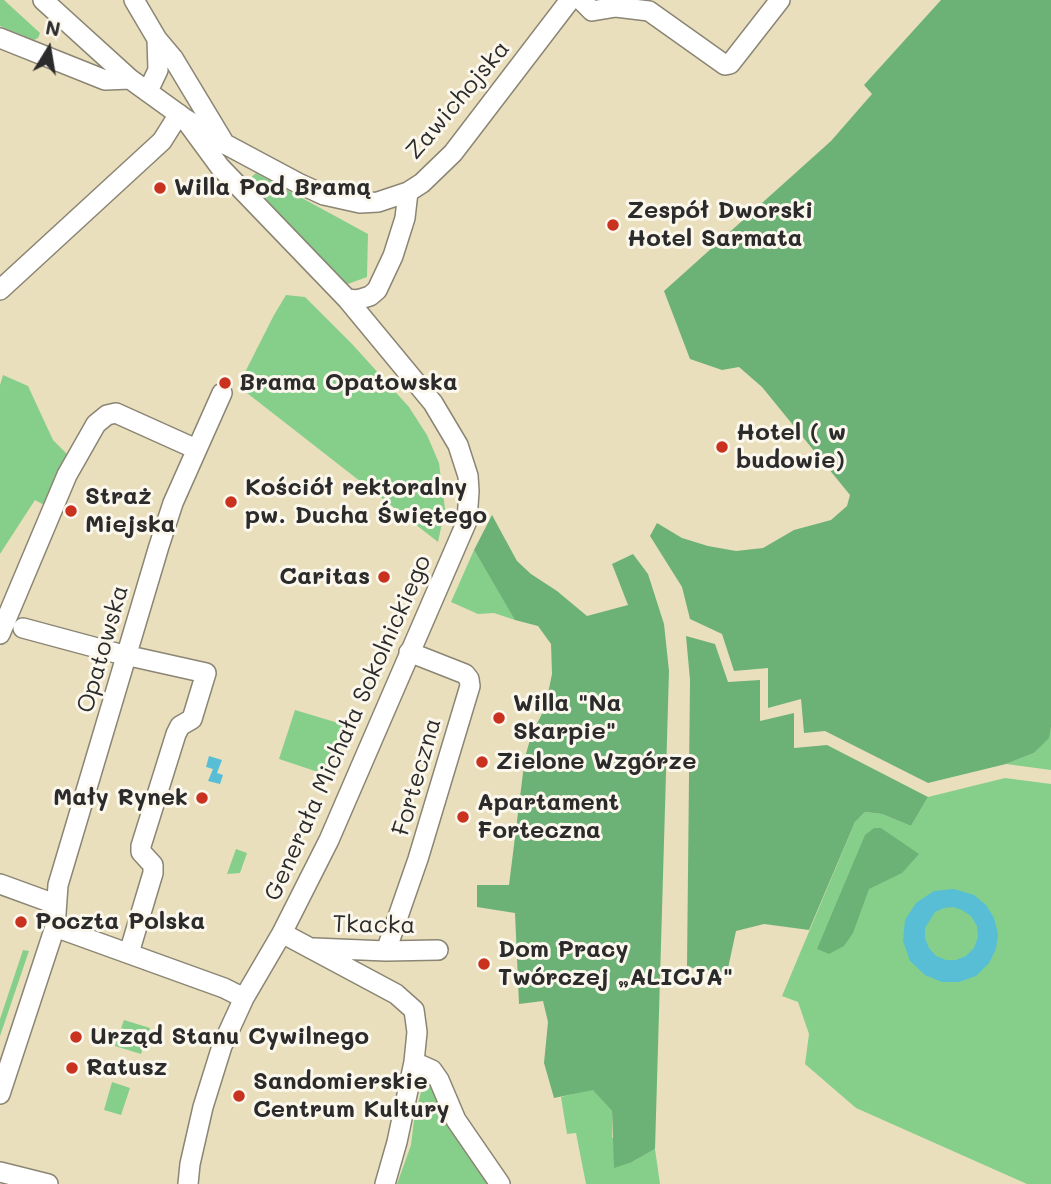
<!DOCTYPE html>
<meta charset="utf-8">
<style>
body{margin:0}
#map{position:relative;width:1051px;height:1184px;overflow:hidden;background:#eadfbc;font-family:Mali,sans-serif}
canvas{display:block}
.north{position:absolute;left:14px;top:14px;width:70px;height:70px;-webkit-text-stroke:5px #fbf7ec;paint-order:stroke;rotate:11deg;font-size:19px;font-weight:700;line-height:28px;text-align:center;color:#2b2b2b}
.north::after{content:'';display:block;margin:auto;width:24px;height:32px;background:#2b2b2b;clip-path:polygon(50% 0,100% 100%,50% 72%,0 100%)}
</style>
<div id="map">
<canvas width="1051" height="1184"></canvas>
<div class="north">N</div>
</div>
<script>
const ctx = document.querySelector('canvas').getContext('2d');
ctx.lineJoin = 'round';
function fill(path, color) {
  ctx.fillStyle = color;
  ctx.fill(path, 'evenodd');
}
function shape(rows) {
  const path = new Path2D();
  for (const r of rows) {
    path.moveTo(r[0], r[1]);
    for (let i = 2; i < r.length; i += 2) path.lineTo(r[i], r[i + 1]);
  }
  return path;
}
function trace(path, color, width, dash) {
  ctx.strokeStyle = color;
  ctx.lineWidth = width;
  ctx.lineCap = dash ? 'butt' : 'round';
  ctx.setLineDash(dash || []);
  ctx.stroke(path);
}
function write(font, color, halo, rows, align = 'center') {
  ctx.font = font + ' Mali,sans-serif';
  ctx.lineWidth = 6;
  ctx.setLineDash([]);
  ctx.textBaseline = 'middle';
  ctx.strokeStyle = halo;
  ctx.fillStyle = color;
  for (const [text, x, y, turn = 0] of rows) {
    ctx.save();
    ctx.translate(x, y);
    ctx.rotate((+turn || 0) * Math.PI / 180);
    ctx.textAlign = isNaN(turn) ? turn : align;
    if (halo) ctx.strokeText(text, 0, 0);
    ctx.fillText(text, 0, 0);
    ctx.restore();
  }
}
const green = shape([
 [0,0,4,0,40,33,38,38,34,40,0,26],
 [256,173,368,234,367,277,345,285,248,180],
 [286,295,305,297,353,345,409,407,427,435,439,463,445,509,438,542,238,386,274,315],
 [3,375,28,386,53,440,67,454,44,505,35,500,0,554,0,385],
 [474,550,515,619,515,620,494,613,478,614,451,602],
 [295,710,345,725,327,775,279,759],
 [1051,727,1051,770,1006,764,1034,753,1048,738],
 [1005,778,1051,784,1051,1184,1027,1184,856,1108,805,1064,809,1034,798,1002,782,996,855,822,865,812,882,814,911,826,928,797],
 [236,849,247,853,240,873,227,874],
 [23,950,29,951,0,1036,0,1019],
 [124,1020,150,1028,141,1054,115,1046],
 [424,1080,428,1080,490,1184,397,1184,411,1145,414,1120],
 [112,1082,130,1088,121,1115,104,1110],
 [593,1089,612,1111,612,1137,632,1162,655,1149,660,1184,586,1184,576,1133,567,1134,561,1097]
]);
const forest = shape([
 [941,0,1051,0,1051,727,1049,738,1034,753,1006,764,928,783,825,731,804,733,801,699,768,708,768,668,734,671,722,634,690,619,682,587,650,536,657,523,682,538,708,546,736,551,763,548,794,530,831,520,847,506,850,495,762,387,739,367,722,370,690,359,664,291,831,141,872,94,864,85],
 [492,515,517,561,531,574,557,591,587,616,628,605,612,564,633,554,648,574,664,624,669,671,655,1149,632,1162,614,1168,612,1111,593,1090,554,1098,544,1063,548,1022,543,1001,519,1004,515,913,477,907,477,885,509,885,525,757,532,733,545,708,552,674,551,644,538,626,515,620,474,550],
 [686,636,715,644,728,682,760,680,760,721,794,713,794,748,827,745,928,797,911,826,882,814,865,812,855,822,809,930,764,924,736,931,727,973,687,967,690,680],
 [874,828,881,828,919,854,902,873,869,889,853,933,844,946,829,954,817,949,865,835]
]);
const water = shape([
 [209,756,222,760,217,773,223,775,220,784,208,781,213,769,206,767],
 [954,889,974,895,986,905,994,918,998,934,996,949,989,963,976,976,959,982,942,982,925,975,910,961,903,941,905,920,916,903,934,891],
 [953,907,962,910,971,916,977,926,978,937,974,948,966,956,956,960,946,960,936,956,929,948,925,938,925,928,935,912,944,908]
]);
const minor = shape([
 [43,0,130,79,184,118,225,144,298,183,324,195,360,203,378,202,408,192,422,183,453,153,570,0],
 [134,0,157,39,173,58,223,141],
 [581,0,592,11,616,7,649,11,725,65,730,64,780,0],
 [0,38,105,80,130,79],
 [148,91,158,70,157,39],
 [184,118,220,167,347,299,433,403,458,445,468,476,469,491,467,521,329,840,282,933,244,998,222,1046,203,1107,190,1164,188,1184],
 [0,290,162,141,179,114],
 [347,299,357,300,370,296,377,290,393,256,405,218,408,192],
 [23,628,116,653,206,673,192,719,180,726,176,734,141,846,141,852,153,865,153,873,129,953],
 [0,634,67,475,96,424,107,415,116,413,196,449],
 [0,884,55,904],
 [55,927,224,988,244,998],
 [282,933,396,994,414,1010,417,1032,414,1062,397,1142,385,1184],
 [314,948,386,951,438,950],
 [386,951,418,859,470,686,469,679,465,674,409,652],
 [414,1062,432,1070,439,1080,456,1120,500,1184],
 [0,1094,55,927,58,885,159,546,173,503,222,393],
 [0,1172,48,1184]
]);
const markers = [
 [160,188,7,"#c8321e"],
 [613,225,7,"#c8321e"],
 [225,383,7,"#c8321e"],
 [722,447,7,"#c8321e"],
 [231,502,7,"#c8321e"],
 [71,511,7,"#c8321e"],
 [384,577,7,"#c8321e"],
 [499,718,7,"#c8321e"],
 [482,762,7,"#c8321e"],
 [202,798,7,"#c8321e"],
 [463,817,7,"#c8321e"],
 [21,922,7,"#c8321e"],
 [484,964,7,"#c8321e"],
 [76,1037,7,"#c8321e"],
 [72,1068,7,"#c8321e"],
 [239,1096,7,"#c8321e"]
];
const streetNames = [
 ["Zawichojska",458,100,-50],
 ["Opatowska",103,649,-74],
 ["Generała Michała Sokolnickiego",348,728,-66],
 ["Forteczna",417,777,-74],
 ["Tkacka",374,925,1]
];
const poiNames = [
 ["Willa Pod Bramą",174,188],
 ["Zespół Dworski",627,211],
 ["Hotel Sarmata",627,239],
 ["Brama Opatowska",239,383],
 ["Hotel ( w",736,433],
 ["budowie)",736,461],
 ["Kościół rektoralny",245,488],
 ["pw. Ducha Świętego",245,516],
 ["Straż",85,497],
 ["Miejska",85,525],
 ["Caritas",370,577,"right"],
 ["Willa \"Na",513,704],
 ["Skarpie\"",513,732],
 ["Zielone Wzgórze",496,762],
 ["Mały Rynek",188,798,"right"],
 ["Apartament",477,803],
 ["Forteczna",477,831],
 ["Poczta Polska",35,922],
 ["Dom Pracy",498,950],
 ["Twórczej „ALICJA\"",498,978],
 ["Urząd Stanu Cywilnego",90,1037],
 ["Ratusz",86,1068],
 ["Sandomierskie",253,1082],
 ["Centrum Kultury",253,1110]
];
fill(green, '#86cf8b');
fill(forest, '#6cb277');
fill(water, '#58bed6');
trace(minor, '#8a8574', 22);
trace(minor, '#fff', 19);
for (const [x, y, r, color] of markers) {
  const dot = new Path2D();
  dot.arc(x, y, r, 0, 2 * Math.PI);
  ctx.fillStyle = color;
  ctx.fill(dot);
  trace(dot, '#fbf7ec', 2.5);
}
write('24px', '#2b2b2b', '#fbf7ec', streetNames);
write('bold 24px', '#2b2b2b', '#fbf7ec', poiNames, 'left');
</script>
